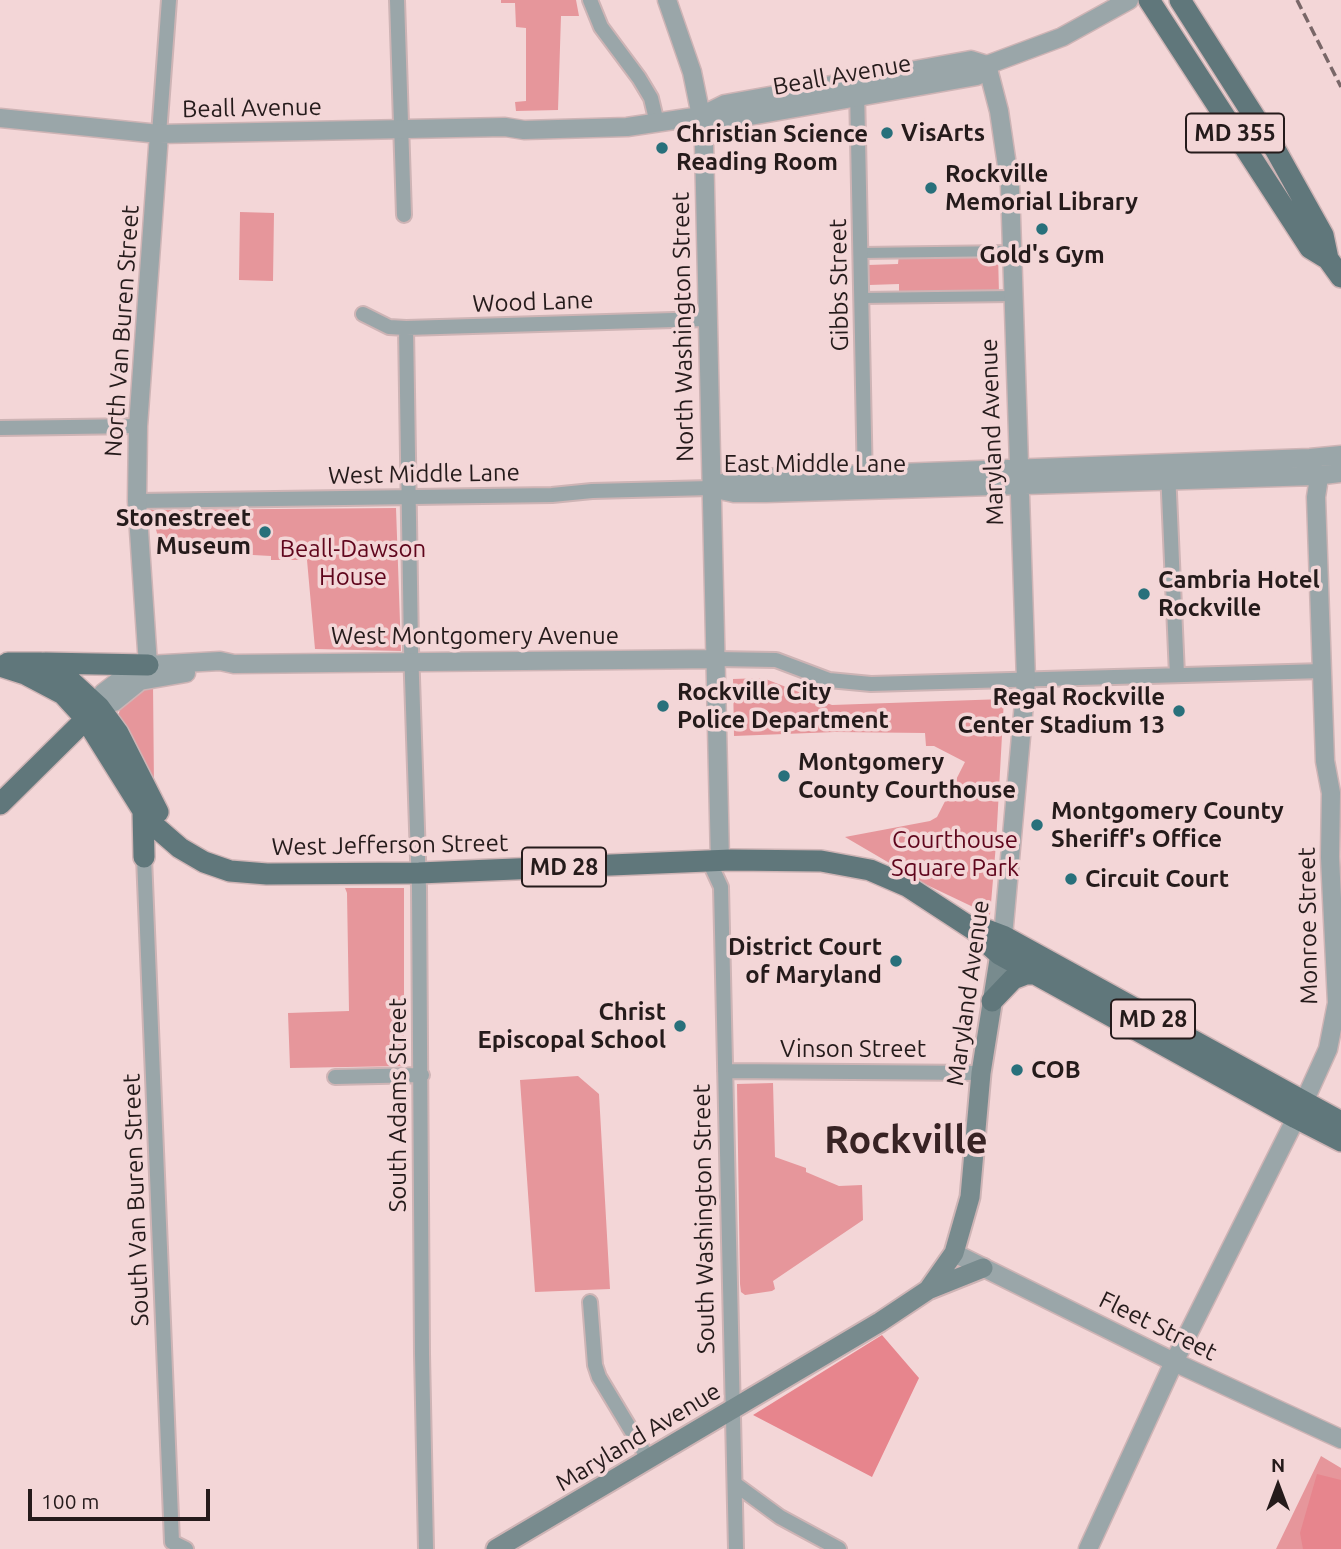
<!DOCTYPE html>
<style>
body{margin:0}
#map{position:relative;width:1341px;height:1549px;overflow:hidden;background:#f3d6d7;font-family:Ubuntu,sans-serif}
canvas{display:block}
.north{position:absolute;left:1243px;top:1451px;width:70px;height:70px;-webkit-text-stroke:5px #f3d6d7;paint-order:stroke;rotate:0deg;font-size:19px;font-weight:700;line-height:28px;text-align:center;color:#251b1b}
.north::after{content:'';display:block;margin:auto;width:24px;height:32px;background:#251b1b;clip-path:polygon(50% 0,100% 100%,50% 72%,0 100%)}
.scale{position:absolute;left:28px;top:1489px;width:182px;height:32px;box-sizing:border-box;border:4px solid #251b1b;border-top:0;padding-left:9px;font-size:21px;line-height:24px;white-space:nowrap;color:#251b1b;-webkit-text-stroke:5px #f3d6d7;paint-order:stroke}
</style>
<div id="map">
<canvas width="1341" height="1549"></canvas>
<div class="north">N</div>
<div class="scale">100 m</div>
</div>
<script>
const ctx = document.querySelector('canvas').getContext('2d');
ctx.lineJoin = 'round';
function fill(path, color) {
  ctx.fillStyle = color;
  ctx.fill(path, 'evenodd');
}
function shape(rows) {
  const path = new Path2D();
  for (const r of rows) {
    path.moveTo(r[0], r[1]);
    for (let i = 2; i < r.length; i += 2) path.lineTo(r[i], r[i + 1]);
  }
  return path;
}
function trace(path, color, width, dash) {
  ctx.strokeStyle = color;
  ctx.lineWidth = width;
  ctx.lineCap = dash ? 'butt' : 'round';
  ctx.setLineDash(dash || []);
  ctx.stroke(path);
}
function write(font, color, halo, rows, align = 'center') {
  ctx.font = font + ' Ubuntu,sans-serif';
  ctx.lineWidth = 7;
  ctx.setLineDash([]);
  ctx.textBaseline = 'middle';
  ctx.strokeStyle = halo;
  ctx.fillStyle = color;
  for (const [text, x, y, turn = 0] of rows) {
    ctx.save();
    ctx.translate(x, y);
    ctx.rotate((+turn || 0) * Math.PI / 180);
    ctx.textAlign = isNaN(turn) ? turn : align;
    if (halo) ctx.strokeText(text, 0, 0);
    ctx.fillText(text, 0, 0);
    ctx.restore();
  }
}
const green = shape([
 [501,0,576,0,579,16,561,16,558,110,516,111,515,102,526,101,526,28,516,27,515,3,501,3],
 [240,212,274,213,273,281,239,280],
 [998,252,999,295,899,296,899,284,869,285,868,265,898,264,899,254],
 [150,508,153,510,396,508,401,651,315,649,307,560,271,560,271,556,235,554,189,542,160,544],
 [763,678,832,705,1004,699,996,844,990,915,927,885,845,837,930,821,937,817,965,762,934,746,926,746,925,733,835,732,734,736,733,679],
 [153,684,154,788,118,716,122,703,136,693],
 [345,888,404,888,404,1066,290,1068,288,1013,349,1011,347,893],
 [578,1076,599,1094,610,1289,535,1292,520,1080],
 [773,1083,775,1157,806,1168,806,1172,839,1186,862,1185,863,1220,773,1281,775,1289,772,1291,745,1295,741,1292,740,1284,737,1084],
 [1321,1456,1341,1468,1341,1549,1276,1549]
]);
const forest = shape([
 [882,1335,919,1378,872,1477,753,1415],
 [1317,1474,1341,1480,1341,1549,1303,1549,1300,1533]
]);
const pedestrian = shape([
 [861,253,1011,251],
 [862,298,1012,296]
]);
const minor = shape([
 [397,0,404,215],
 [590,0,601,27,639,78,651,98,657,123],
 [857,89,865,485],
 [159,134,169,0],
 [363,314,389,327,406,328,707,319],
 [406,328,411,648,419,888,422,1354,426,1549],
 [0,428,138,426],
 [1168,471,1177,675],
 [137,501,552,495,592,491,711,488],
 [716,659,776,660,829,680,871,684,1323,671],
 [144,857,172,1542,186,1549],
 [709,861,721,887,736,1549],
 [725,1071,981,1073],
 [335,1077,422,1075],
 [590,1302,595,1365,599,1377,649,1460],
 [735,1484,780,1517,839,1549]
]);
const tertiary = shape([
 [667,0,692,72,701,116,704,144,720,861],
 [987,65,999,111,1010,186,1026,681,1003,936],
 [701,116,722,121,977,76,987,65,1062,37,1129,0],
 [0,118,159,134,505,127,524,130,627,127,701,116,725,104,971,60,987,65],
 [711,488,734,479,1310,458,1341,455],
 [711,488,734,493,766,493,1315,476,1341,473],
 [148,665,137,501,138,426,159,134],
 [99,707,103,693,133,670,148,665,220,661,234,664,716,659],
 [99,707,114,702,140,681,186,673],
 [954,1253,1174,1362,1341,1439],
 [1088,1549,1174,1362,1304,1102,1328,1049,1337,1003,1330,857,1331,793,1325,761,1316,497,1318,484,1310,458]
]);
const secondary = shape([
 [928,1290,983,1268],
 [496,1549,880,1322,928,1290,954,1253,970,1197,981,1073,1002,941]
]);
const primary = shape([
 [1149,0,1310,248,1328,259],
 [1180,0,1275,149,1323,235,1328,259,1341,277],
 [8,663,41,663,63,674,99,707,118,733,158,812],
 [45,663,148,665],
 [0,666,25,674,63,694,85,718,150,822,180,848,204,862,230,871,267,874,419,873,731,860,821,861,870,870,907,886,979,933,981,938,999,954,1296,1118,1341,1141],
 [0,804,94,711],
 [143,811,144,857],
 [979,933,987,930,1003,936,1341,1122],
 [992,1001,1013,979,1026,974,1035,974]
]);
const rail = shape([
 [1297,0,1341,87]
]);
const markers = [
 [887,133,7,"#28707b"],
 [662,148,7,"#28707b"],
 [931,188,7,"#28707b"],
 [1042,229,7,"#28707b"],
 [265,532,7,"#28707b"],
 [1144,594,7,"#28707b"],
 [663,706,7,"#28707b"],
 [1179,711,7,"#28707b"],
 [784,776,7,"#28707b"],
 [1037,825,7,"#28707b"],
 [1071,879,7,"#28707b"],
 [896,961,7,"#28707b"],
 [680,1026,7,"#28707b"],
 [1017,1070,7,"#28707b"]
];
const shields = [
 [1235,133,98],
 [564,867,84],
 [1153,1019,84]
];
const shieldNames = [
 ["MD 355",1235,133],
 ["MD 28",564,867],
 ["MD 28",1153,1019]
];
const streetNames = [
 ["Beall Avenue",842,75,-10],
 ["Beall Avenue",252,108,-1],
 ["Gibbs Street",839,285,-91],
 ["Wood Lane",533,302,-2],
 ["North Washington Street",683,327,-91],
 ["North Van Buren Street",122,331,-86],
 ["Maryland Avenue",992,432,-92],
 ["East Middle Lane",815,464],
 ["West Middle Lane",424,474,-1],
 ["West Montgomery Avenue",475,636],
 ["West Jefferson Street",390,845,-1],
 ["Monroe Street",1308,926,-91],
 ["Maryland Avenue",968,993,-82],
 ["Vinson Street",853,1049],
 ["South Adams Street",398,1105,-90],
 ["South Van Buren Street",136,1200,-92],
 ["South Washington Street",704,1219,-91],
 ["Fleet Street",1158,1326,26],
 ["Maryland Avenue",638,1437,-31]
];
const poiNames = [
 ["VisArts",901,133],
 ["Christian Science",676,134],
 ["Reading Room",676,162],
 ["Rockville",945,174],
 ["Memorial Library",945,202],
 ["Gold's Gym",1042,255,"center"],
 ["Stonestreet",251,518,"right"],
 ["Museum",251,546,"right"],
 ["Cambria Hotel",1158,580],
 ["Rockville",1158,608],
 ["Rockville City",677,692],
 ["Police Department",677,720],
 ["Regal Rockville",1165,697,"right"],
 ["Center Stadium 13",1165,725,"right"],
 ["Montgomery",798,762],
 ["County Courthouse",798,790],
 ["Montgomery County",1051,811],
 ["Sheriff's Office",1051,839],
 ["Circuit Court",1085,879],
 ["District Court",882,947,"right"],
 ["of Maryland",882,975,"right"],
 ["Christ",666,1012,"right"],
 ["Episcopal School",666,1040,"right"],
 ["COB",1031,1070]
];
const parkNames = [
 ["Beall-Dawson",353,549],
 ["House",353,577],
 ["Courthouse",955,840],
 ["Square Park",955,868]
];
const townNames = [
 ["Rockville",906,1140]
];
fill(green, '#e6969b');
fill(forest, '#e7858d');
trace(pedestrian, '#ceb4b5', 14);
trace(minor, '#ceb4b5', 18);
trace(tertiary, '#ceb4b5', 21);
trace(secondary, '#ceb4b5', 23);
trace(primary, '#ceb4b5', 24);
trace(pedestrian, '#9aa6a9', 10);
trace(minor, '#9aa6a9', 14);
trace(tertiary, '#9aa6a9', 18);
trace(secondary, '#788b8e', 19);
trace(primary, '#60777b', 21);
trace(rail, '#796768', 3.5, [10, 5]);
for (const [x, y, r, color] of markers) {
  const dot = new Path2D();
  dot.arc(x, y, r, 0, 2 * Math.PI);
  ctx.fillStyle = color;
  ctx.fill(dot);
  trace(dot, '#f3d6d7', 2.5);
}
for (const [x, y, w] of shields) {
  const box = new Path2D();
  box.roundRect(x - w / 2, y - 19.5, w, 39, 5);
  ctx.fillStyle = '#f3d6d7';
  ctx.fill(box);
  trace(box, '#251b1b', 2);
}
write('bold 23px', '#251b1b', null, shieldNames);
write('24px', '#251b1b', '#f3d6d7', streetNames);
write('bold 24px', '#251b1b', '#f3d6d7', poiNames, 'left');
write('24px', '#5f051c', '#f3d6d7', parkNames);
write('bold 38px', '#382324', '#f3d6d7', townNames);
</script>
